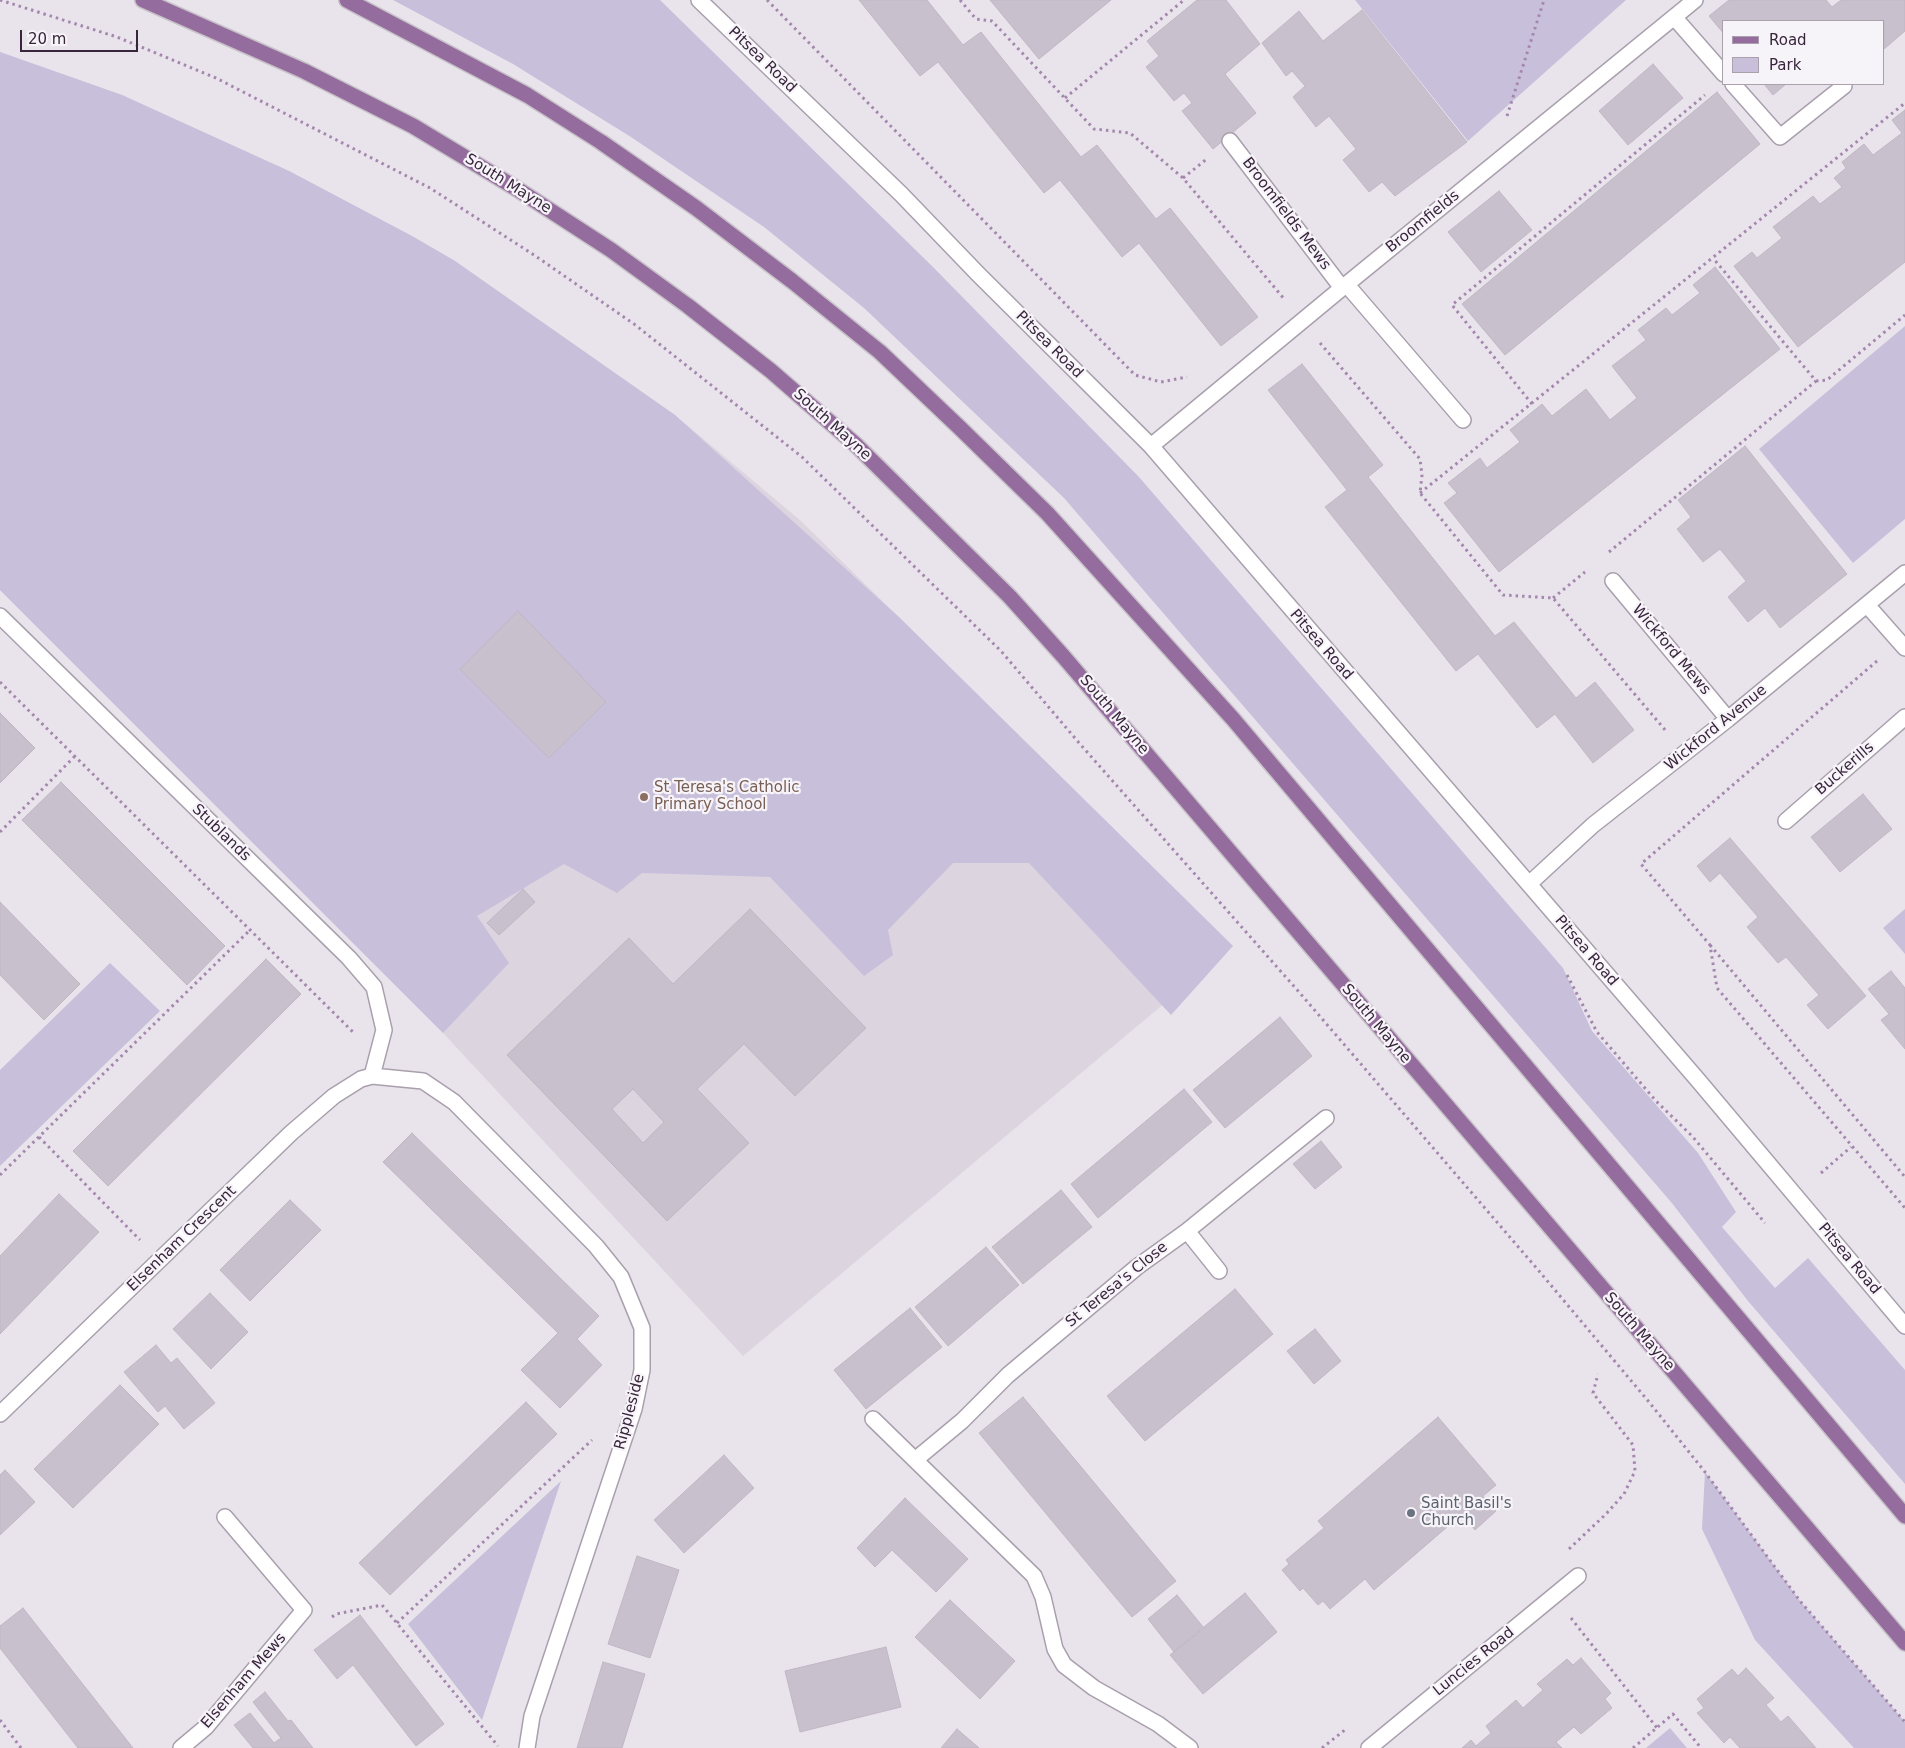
<!DOCTYPE html>
<style>
body{margin:0}
#map{position:relative;width:1905px;height:1748px;overflow:hidden;background:#e9e4ec;font-family:"DejaVu Sans",sans-serif}
canvas{display:block}
.legend{position:absolute;left:1722px;top:20px;width:162px;height:65px;box-sizing:border-box;background:#f7f4f9;border:1px solid #aba1ad;margin:0;padding:6px 9px;list-style:none;font-size:15px;color:#38253c}
.legend li{display:flex;align-items:center;gap:10px;height:25px}
.legend b{width:25px;border:1px solid #aba1ad}
.scale{position:absolute;left:20px;top:30px;width:118px;height:22px;box-sizing:border-box;border:2px solid #38253c;border-top:0;padding-left:6px;font-size:15px;line-height:18px;white-space:nowrap;color:#38253c;-webkit-text-stroke:4px #f7f4f9;paint-order:stroke}
</style>
<div id="map">
<canvas width="1905" height="1748"></canvas>
<ul class="legend">
<li><b style="height:6px;background:#956c9e"></b>Road</li>
<li><b style="height:14px;background:#c8bfdb"></b>Park</li>
</ul>
<div class="scale">20 m</div>
</div>
<script>
const ctx = document.querySelector('canvas').getContext('2d');
ctx.lineJoin = 'round';
function fill(path, color) {
  ctx.fillStyle = color;
  ctx.fill(path, 'evenodd');
}
function shape(rows) {
  const path = new Path2D();
  for (const r of rows) {
    path.moveTo(r[0], r[1]);
    for (let i = 2; i < r.length; i += 2) path.lineTo(r[i], r[i + 1]);
  }
  return path;
}
function trace(path, color, width, dash) {
  ctx.strokeStyle = color;
  ctx.lineWidth = width;
  ctx.lineCap = dash ? 'butt' : 'round';
  ctx.setLineDash(dash || []);
  ctx.stroke(path);
}
function write(font, color, halo, rows, align = 'center') {
  ctx.font = font + ' "DejaVu Sans",sans-serif';
  ctx.lineWidth = 4.5;
  ctx.setLineDash([]);
  ctx.textBaseline = 'middle';
  ctx.strokeStyle = halo;
  ctx.fillStyle = color;
  for (const [text, x, y, turn = 0] of rows) {
    ctx.save();
    ctx.translate(x, y);
    ctx.rotate((+turn || 0) * Math.PI / 180);
    ctx.textAlign = isNaN(turn) ? turn : align;
    if (halo) ctx.strokeText(text, 0, 0);
    ctx.fillText(text, 0, 0);
    ctx.restore();
  }
}
const built = shape([
 [0,52,122,95,289,171,412,236,455,261,675,415,801,521,1233,946,743,1356,443,1033,0,590]
]);
const green = shape([
 [393,0,660,0,933,267,1139,477,1563,968,1592,1031,1698,1153,1736,1212,1722,1227,1775,1288,1808,1258,1905,1370,1905,1484,1748,1301,1671,1202,1064,498,864,308,764,227,631,137,513,64],
 [1355,0,1626,0,1468,141],
 [0,52,122,95,289,171,412,236,455,261,675,415,899,617,1233,946,1171,1015,1029,863,953,863,888,930,893,955,864,976,770,877,642,873,617,893,564,864,477,916,509,963,443,1033,0,590],
 [1905,326,1905,519,1853,563,1759,449],
 [1905,909,1905,954,1883,928],
 [110,963,160,1011,0,1166,0,1070],
 [1705,1472,1800,1601,1905,1722,1905,1748,1854,1748,1755,1640,1702,1529],
 [561,1481,482,1720,408,1624],
 [1670,1728,1687,1748,1646,1748]
]);
const building = shape([
 [859,0,927,0,963,45,981,32,1081,157,1097,145,1156,219,1170,208,1258,317,1221,346,1139,243,1122,257,1060,180,1044,193,938,62,920,76,859,0],
 [990,0,1111,0,1039,59,990,0],
 [1197,0,1226,0,1260,44,1225,74,1256,113,1213,149,1182,111,1192,103,1184,93,1174,101,1146,67,1159,56,1147,41,1197,0],
 [1729,0,1826,0,1832,7,1841,0,1905,0,1905,31,1884,49,1884,21,1724,21,1724,34,1709,16,1729,0],
 [1362,10,1467,142,1395,196,1382,182,1369,192,1343,160,1356,149,1329,116,1316,127,1293,97,1305,86,1292,71,1286,76,1262,43,1299,11,1323,41,1362,10],
 [1653,64,1683,98,1628,145,1599,111,1653,64],
 [1764,84,1786,84,1773,95,1764,84],
 [1717,92,1760,144,1505,355,1462,304,1717,92],
 [1905,110,1905,262,1798,347,1734,266,1752,252,1757,258,1782,238,1773,227,1813,196,1820,204,1842,187,1834,178,1846,168,1842,162,1864,144,1873,155,1902,133,1892,120,1905,110],
 [1499,191,1532,230,1481,272,1448,232,1499,191],
 [1715,267,1780,349,1499,572,1444,503,1457,493,1448,483,1480,458,1487,468,1520,442,1510,430,1542,404,1552,416,1586,389,1610,420,1637,398,1612,366,1646,340,1638,330,1666,308,1672,315,1700,293,1693,285,1715,267],
 [1302,364,1383,465,1368,477,1495,636,1514,622,1576,698,1595,682,1634,730,1593,763,1555,714,1537,728,1478,654,1456,671,1325,507,1347,490,1268,390,1302,364],
 [1745,446,1847,574,1780,628,1765,608,1748,622,1728,597,1746,581,1720,549,1703,562,1677,529,1691,517,1678,500,1745,446],
 [518,611,606,702,549,758,460,669,518,611],
 [0,713,35,748,0,783,0,713],
 [61,782,225,946,187,985,22,820,61,782],
 [1863,794,1892,829,1840,872,1811,837,1863,794],
 [1730,838,1866,996,1828,1029,1807,1005,1819,995,1786,957,1778,963,1747,927,1758,917,1720,873,1710,882,1697,866,1730,838],
 [523,889,535,902,499,935,487,923,523,889],
 [0,902,80,984,44,1020,0,975,0,902],
 [750,909,866,1028,795,1096,744,1044,697,1089,749,1143,667,1221,507,1055,629,938,673,984,750,909],
 [633,1089,664,1122,643,1143,612,1109,633,1089],
 [266,959,301,994,108,1186,73,1151,266,959],
 [1891,971,1905,988,1905,1049,1881,1020,1889,1014,1868,989,1891,971],
 [1280,1017,1312,1056,1225,1128,1193,1090,1280,1017],
 [1184,1089,1212,1122,1098,1218,1071,1184,1184,1089],
 [412,1133,599,1316,577,1339,602,1365,560,1408,521,1370,558,1333,383,1162,412,1133],
 [1321,1141,1342,1167,1315,1189,1293,1164,1321,1141],
 [1061,1190,1092,1227,1023,1284,992,1247,1061,1190],
 [59,1194,99,1232,0,1334,0,1256,59,1194],
 [290,1200,321,1230,250,1301,220,1270,290,1200],
 [986,1247,1019,1285,948,1346,915,1307,986,1247],
 [1235,1289,1273,1334,1145,1441,1107,1396,1235,1289],
 [210,1293,248,1332,211,1369,173,1329,210,1293],
 [910,1308,942,1347,866,1409,834,1370,910,1308],
 [1315,1329,1341,1361,1314,1384,1287,1351,1315,1329],
 [156,1345,171,1363,177,1358,215,1403,184,1429,165,1406,158,1412,124,1372,156,1345],
 [120,1385,159,1424,73,1508,34,1469,120,1385],
 [1023,1397,1176,1581,1132,1617,979,1433,1023,1397],
 [526,1402,557,1434,390,1595,359,1563,526,1402],
 [1438,1417,1496,1485,1483,1496,1496,1511,1475,1530,1461,1515,1374,1590,1365,1579,1330,1609,1323,1601,1318,1605,1303,1588,1300,1591,1282,1570,1289,1564,1286,1560,1324,1528,1318,1521,1438,1417],
 [724,1455,754,1488,684,1553,654,1520,724,1455],
 [5,1470,35,1502,0,1535,0,1475,5,1470],
 [905,1498,968,1559,936,1592,892,1550,875,1567,857,1548,905,1498],
 [637,1556,679,1570,650,1658,608,1644,637,1556],
 [1245,1593,1277,1632,1203,1694,1170,1655,1245,1593],
 [1177,1595,1204,1628,1174,1652,1148,1619,1177,1595],
 [950,1600,1015,1661,980,1699,915,1637,950,1600],
 [23,1608,133,1748,78,1748,0,1648,0,1626,23,1608],
 [360,1615,444,1724,416,1746,353,1665,337,1679,314,1650,360,1615],
 [886,1647,901,1707,800,1732,785,1671,886,1647],
 [1581,1658,1611,1693,1605,1699,1612,1708,1581,1734,1574,1727,1556,1742,1562,1748,1462,1748,1471,1740,1476,1746,1491,1733,1486,1726,1516,1700,1523,1708,1543,1690,1537,1684,1567,1659,1573,1665,1581,1658],
 [603,1662,645,1674,622,1748,577,1748,603,1662],
 [1746,1668,1774,1698,1766,1705,1781,1722,1788,1716,1816,1748,1740,1748,1730,1737,1724,1743,1697,1713,1704,1708,1697,1699,1732,1669,1738,1676,1746,1668],
 [265,1692,288,1721,291,1720,313,1748,253,1748,234,1725,250,1713,274,1743,281,1738,253,1702,265,1692],
 [957,1729,979,1748,941,1748,957,1729]
]);
const path = shape([
 [0,0,117,37,216,78,430,188,534,255,634,324,802,457,1001,651,1080,744,1299,992,1539,1271,1649,1402,1705,1472,1800,1601,1905,1722],
 [767,0,1135,375,1161,382,1187,377],
 [960,0,976,19,992,21,1094,129,1130,133,1183,178,1285,300],
 [1065,98,1184,0],
 [1507,116,1544,0],
 [1183,178,1208,158],
 [1320,343,1420,459,1422,475,1420,493,1503,595,1553,598,1666,731],
 [1816,381,1827,380,1905,315],
 [1532,404,1452,305,1705,95],
 [1420,493,1905,103],
 [1609,552,1816,381,1713,258],
 [1553,598,1585,572],
 [1877,661,1641,864,1710,945,1717,988,1905,1208],
 [0,682,353,1032],
 [0,832,75,756],
 [1710,945,1905,1177],
 [1567,975,1597,1032,1656,1101,1692,1136,1765,1223],
 [39,1137,140,1240],
 [1821,1173,1851,1147],
 [0,1175,250,930],
 [1569,1549,1606,1514,1624,1494,1635,1471,1633,1445,1593,1393,1598,1374],
 [332,1617,336,1614,382,1605,498,1746],
 [1571,1618,1657,1728],
 [397,1623,592,1440],
 [0,1720,21,1748],
 [1322,1748,1346,1729],
 [1633,1748,1673,1714,1701,1748]
]);
const minor = shape([
 [699,0,901,194,978,274,1151,446,1697,1079,1905,1326],
 [1674,17,1724,74],
 [1733,84,1780,137,1844,86],
 [1230,141,1342,288],
 [1347,285,1463,420],
 [1151,446,1342,288,1695,0],
 [1613,581,1728,719],
 [1867,605,1905,648],
 [0,616,349,958,374,987,384,1030,372,1076],
 [1786,821,1905,717],
 [1529,884,1593,825,1728,719,1905,573],
 [1187,1231,1219,1271],
 [0,1414,291,1133,334,1096,361,1079,372,1076,423,1081,454,1102,596,1246,621,1277,642,1328,642,1370,634,1409,532,1716,527,1748],
 [873,1419,1034,1576,1043,1597,1055,1649,1064,1665,1094,1688,1158,1724,1190,1748],
 [915,1460,962,1421,1008,1375,1137,1267,1187,1231,1326,1118],
 [181,1748,206,1727,304,1610,225,1517],
 [1369,1748,1578,1576]
]);
const major = shape([
 [143,0,304,71,413,126,514,187,611,250,688,306,771,371,856,445,1010,597,1063,656,1905,1643],
 [347,0,527,95,601,142,696,208,792,281,880,352,960,428,1047,513,1233,719,1905,1516]
]);
const markers = [
 [644,797,5,"#8d6e63"],
 [1411,1513,5,"#6b7280"]
];
const streetNames = [
 ["Pitsea Road",762,60,44],
 ["South Mayne",508,184,32],
 ["Broomfields Mews",1286,214,53],
 ["Broomfields",1423,222,-39],
 ["Pitsea Road",1049,345,45],
 ["South Mayne",832,425,42],
 ["Pitsea Road",1321,645,49],
 ["Wickford Mews",1671,650,50],
 ["South Mayne",1114,715,50],
 ["Wickford Avenue",1716,728,-39],
 ["Buckerills",1845,769,-41],
 ["Stublands",221,833,44],
 ["Pitsea Road",1586,951,49],
 ["South Mayne",1376,1024,50],
 ["Elsenham Crescent",182,1239,-44],
 ["Pitsea Road",1849,1259,50],
 ["St Teresa's Close",1117,1285,-39],
 ["South Mayne",1639,1332,49],
 ["Rippleside",630,1412,-75],
 ["Luncies Road",1474,1662,-39],
 ["Elsenham Mews",244,1681,-49]
];
const educationNames = [
 ["St Teresa's Catholic",654,788],
 ["Primary School",654,805]
];
const worshipNames = [
 ["Saint Basil's",1421,1504],
 ["Church",1421,1521]
];
fill(built, '#dcd5e0');
fill(green, '#c8bfdb');
fill(building, '#c8c0cd');
trace(building, '#c0b7c5', 1);
trace(minor, '#a99fad', 18);
trace(major, '#c7c2c8', 18);
trace(path, '#a487ad', 3, [2.5, 4]);
trace(minor, '#fff', 15);
trace(major, '#956c9e', 15);
for (const [x, y, r, color] of markers) {
  const dot = new Path2D();
  dot.arc(x, y, r, 0, 2 * Math.PI);
  ctx.fillStyle = color;
  ctx.fill(dot);
  trace(dot, '#f7f4f9', 2);
}
write('15px', '#38253c', '#f7f4f9', streetNames);
write('15px', '#785e54', '#f7f4f9', educationNames, 'left');
write('15px', '#5b616d', '#f7f4f9', worshipNames, 'left');
</script>
